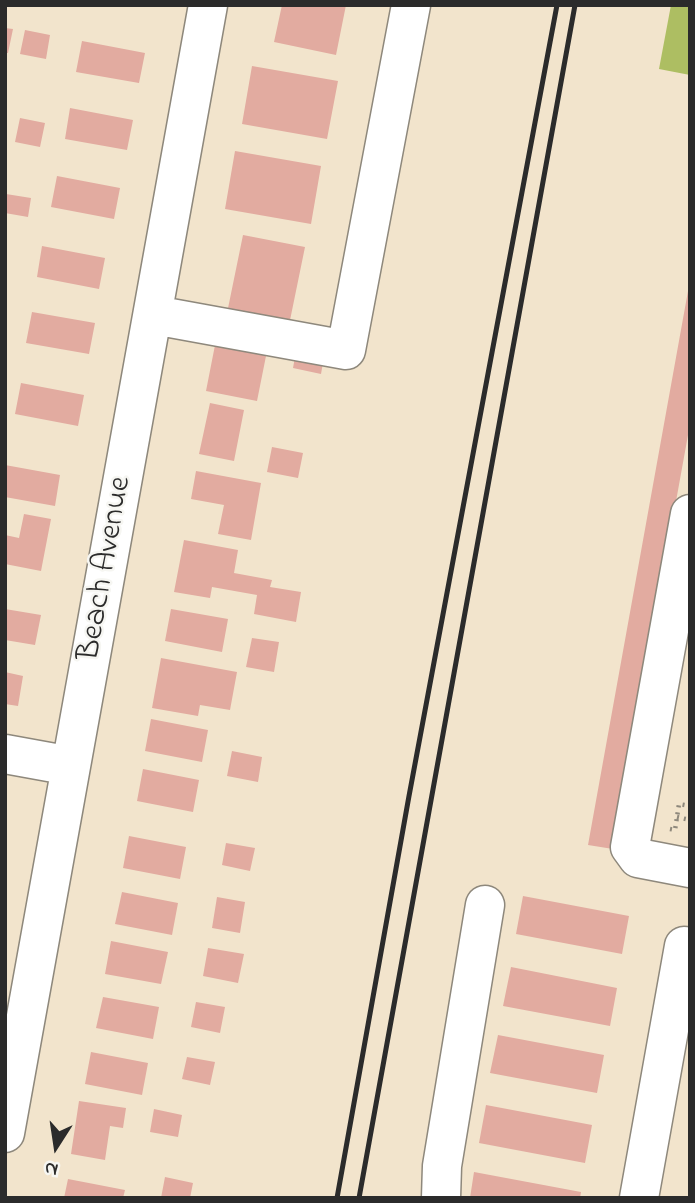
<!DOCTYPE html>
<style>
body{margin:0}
#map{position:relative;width:695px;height:1203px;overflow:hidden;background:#f2e4cc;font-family:"Indie Flower",sans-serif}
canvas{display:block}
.frame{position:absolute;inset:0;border:7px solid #2b2b2b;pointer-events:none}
.north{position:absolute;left:21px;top:1112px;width:70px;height:70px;-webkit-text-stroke:5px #f6f6f2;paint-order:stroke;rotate:192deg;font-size:19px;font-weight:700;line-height:28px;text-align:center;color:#2b2b2b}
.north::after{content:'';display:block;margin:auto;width:24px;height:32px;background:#2b2b2b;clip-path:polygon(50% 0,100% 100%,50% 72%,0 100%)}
</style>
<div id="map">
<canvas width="695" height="1203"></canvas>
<div class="frame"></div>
<div class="north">N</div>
</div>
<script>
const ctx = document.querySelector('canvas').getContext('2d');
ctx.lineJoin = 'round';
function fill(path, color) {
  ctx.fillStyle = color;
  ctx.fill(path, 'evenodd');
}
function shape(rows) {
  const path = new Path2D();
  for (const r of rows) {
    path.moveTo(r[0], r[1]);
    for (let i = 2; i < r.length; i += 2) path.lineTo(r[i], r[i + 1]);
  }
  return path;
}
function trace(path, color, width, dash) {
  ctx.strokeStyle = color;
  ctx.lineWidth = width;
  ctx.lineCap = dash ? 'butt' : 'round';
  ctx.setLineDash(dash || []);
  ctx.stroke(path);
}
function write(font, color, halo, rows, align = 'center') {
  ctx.font = font + ' "Indie Flower",sans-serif';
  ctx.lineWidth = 5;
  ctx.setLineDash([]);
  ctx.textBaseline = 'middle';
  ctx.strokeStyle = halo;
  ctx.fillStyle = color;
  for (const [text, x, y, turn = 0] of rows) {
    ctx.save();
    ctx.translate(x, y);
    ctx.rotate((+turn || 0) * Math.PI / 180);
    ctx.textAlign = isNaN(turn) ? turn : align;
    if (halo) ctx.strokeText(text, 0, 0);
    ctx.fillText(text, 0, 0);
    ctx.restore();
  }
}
const green = shape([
 [671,5,690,5,690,75,659,69]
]);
const building = shape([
 [282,5,346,5,336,55,274,42],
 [5,28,13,29,8,53,5,53],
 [25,30,50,35,46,59,20,54],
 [82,41,145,53,139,83,76,72],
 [252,66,338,81,327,139,242,124],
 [70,108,133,120,127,150,65,139],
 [20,118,45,123,40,147,15,142],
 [235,151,321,166,311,224,225,209],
 [57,176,120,188,114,219,51,207],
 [6,194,31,198,28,217,5,213],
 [243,235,305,247,288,330,226,318],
 [42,246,105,258,99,289,37,277],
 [688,291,690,424,613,849,588,845],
 [32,312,95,323,89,354,26,343],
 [216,340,267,351,257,401,206,391],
 [297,346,325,351,321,374,293,368],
 [21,383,84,395,78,426,15,414],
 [210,403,244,410,234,461,199,454],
 [272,447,303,453,298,478,267,472],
 [5,465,60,475,55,506,5,497],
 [196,471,261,483,251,540,218,534,224,505,191,499],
 [24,514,51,519,41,571,5,564,5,535,19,538],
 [184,540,238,550,234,573,272,580,270,587,301,592,296,622,254,614,257,595,212,587,210,598,174,592],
 [5,609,41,615,35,645,5,640],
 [171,609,228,619,222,652,165,641],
 [252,638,279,642,274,672,246,667],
 [161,658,237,672,230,710,200,705,198,716,152,708],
 [5,672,23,676,18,706,5,704],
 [151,719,208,730,202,762,145,751],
 [232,751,262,757,258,782,227,776],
 [143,769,199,780,193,812,137,801],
 [129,836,186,847,180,879,123,868],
 [226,843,255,848,250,871,222,865],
 [122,892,178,903,172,935,115,924],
 [523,896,629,916,622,954,516,934],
 [217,897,245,902,240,933,212,928],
 [111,941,168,952,161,984,105,974],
 [208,948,244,954,238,983,203,976],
 [511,967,617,988,610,1026,503,1006],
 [103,997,159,1007,153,1039,96,1028],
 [196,1002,225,1007,220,1033,191,1027],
 [498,1035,604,1055,597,1093,490,1073],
 [91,1052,148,1063,142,1095,85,1084],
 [187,1057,215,1062,210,1085,182,1079],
 [79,1101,126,1108,123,1128,110,1126,105,1160,71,1154],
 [486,1105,592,1125,585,1163,479,1143],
 [154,1109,182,1115,178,1137,150,1132],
 [474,1172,581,1192,580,1198,470,1198],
 [165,1177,193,1183,190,1198,161,1198],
 [68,1179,125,1190,123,1198,64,1198]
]);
const path = shape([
 [677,817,690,820],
 [670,829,675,830,679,804,690,806]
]);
const minor = shape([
 [154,315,346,350,411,5],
 [690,514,630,847,638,858,690,868],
 [5,754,71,766],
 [5,1133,208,5],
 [441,1198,442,1166,485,905],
 [639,1198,684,946]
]);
const rail = shape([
 [337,1198,409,796,557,5],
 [359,1198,575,5]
]);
const streetNames = [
 ["Beach Avenue",107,569,-80]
];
fill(green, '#adbe62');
fill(building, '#e2aba0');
trace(minor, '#8e887c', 41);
trace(path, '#8e887c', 4.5, [2, 5]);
trace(minor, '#fff', 38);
trace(rail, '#2b2b2b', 5);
write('32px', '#2b2b2b', '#f6f6f2', streetNames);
</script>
